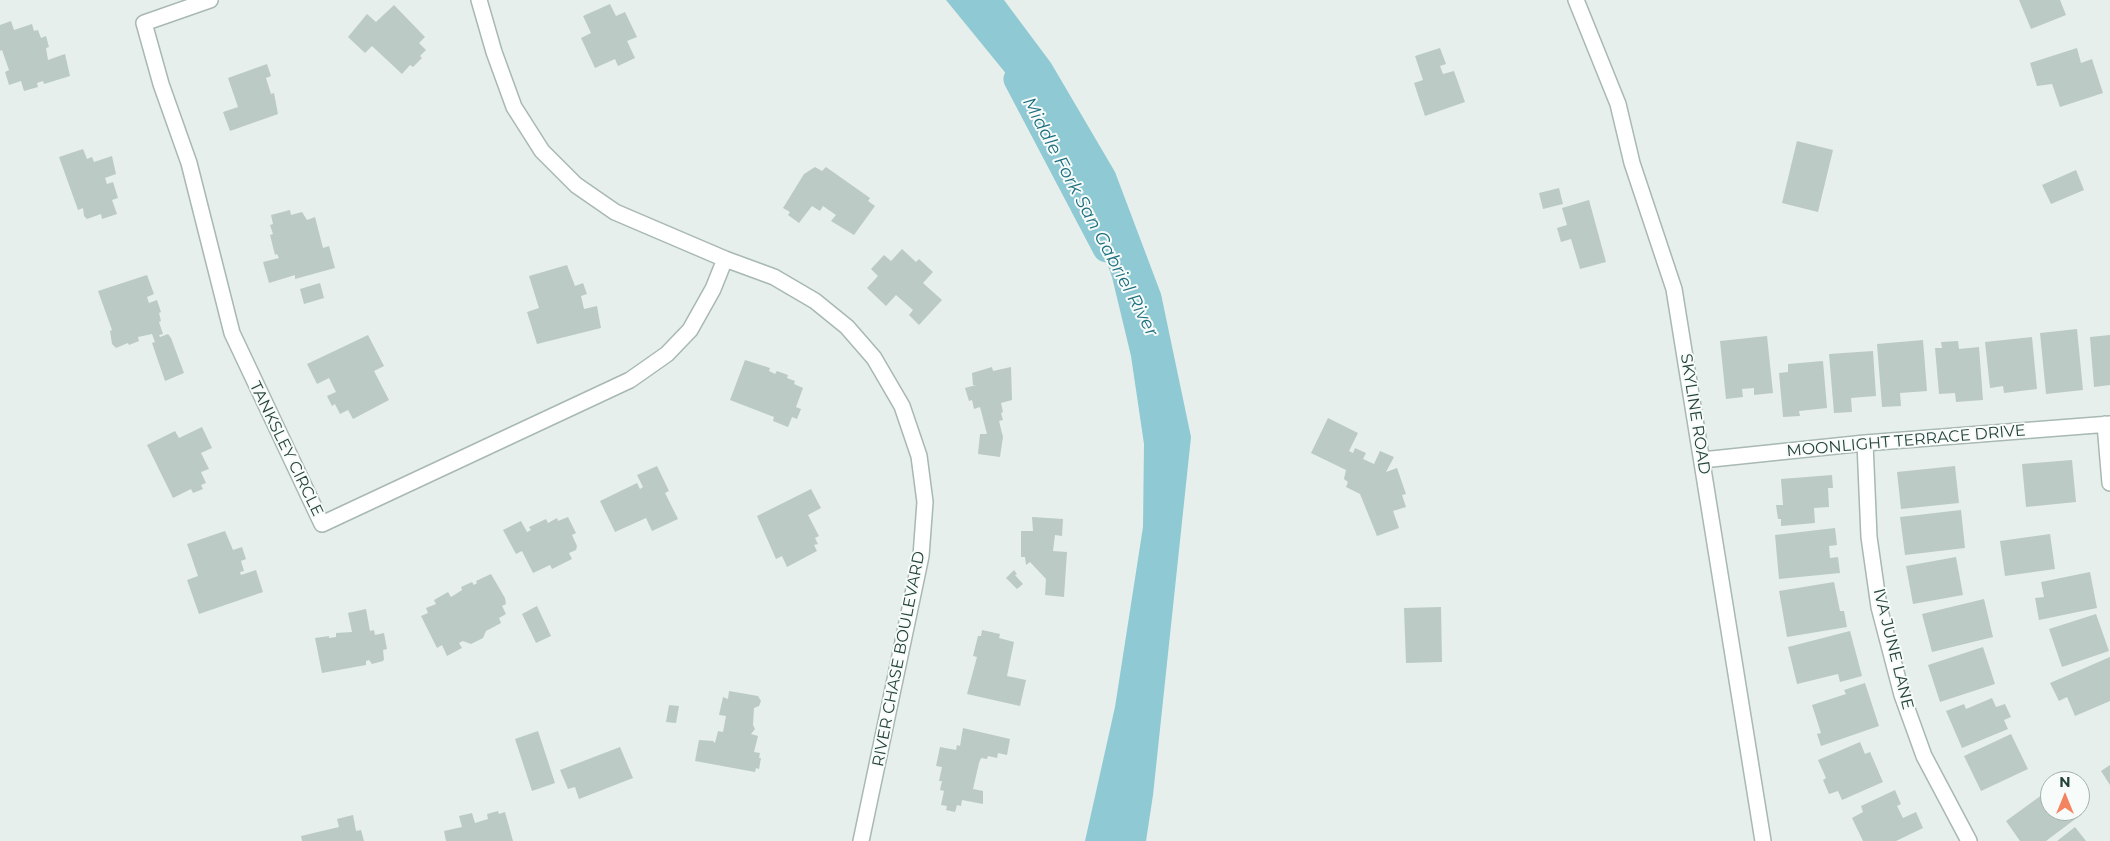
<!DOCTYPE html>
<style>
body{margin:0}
#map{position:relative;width:2110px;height:841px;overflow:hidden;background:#e6efeb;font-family:Montserrat,sans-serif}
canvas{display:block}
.north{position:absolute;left:2040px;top:771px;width:50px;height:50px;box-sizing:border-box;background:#f7fbf9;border:1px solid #a3b1ad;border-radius:50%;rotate:0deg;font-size:14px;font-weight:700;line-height:20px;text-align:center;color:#24423a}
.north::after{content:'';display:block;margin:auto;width:18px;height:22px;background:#f4845f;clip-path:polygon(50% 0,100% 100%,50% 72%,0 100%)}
</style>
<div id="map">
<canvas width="2110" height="841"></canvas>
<div class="north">N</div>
</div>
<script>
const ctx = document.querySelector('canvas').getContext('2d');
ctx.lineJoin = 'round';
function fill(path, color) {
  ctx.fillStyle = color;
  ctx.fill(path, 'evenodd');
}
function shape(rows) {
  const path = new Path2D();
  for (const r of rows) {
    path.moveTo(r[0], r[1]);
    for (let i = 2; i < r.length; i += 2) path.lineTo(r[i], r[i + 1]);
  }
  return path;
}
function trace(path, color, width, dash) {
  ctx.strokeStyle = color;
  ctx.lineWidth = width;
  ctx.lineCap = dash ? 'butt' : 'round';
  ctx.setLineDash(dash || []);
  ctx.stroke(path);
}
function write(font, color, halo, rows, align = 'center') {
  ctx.font = font + ' Montserrat,sans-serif';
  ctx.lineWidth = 4;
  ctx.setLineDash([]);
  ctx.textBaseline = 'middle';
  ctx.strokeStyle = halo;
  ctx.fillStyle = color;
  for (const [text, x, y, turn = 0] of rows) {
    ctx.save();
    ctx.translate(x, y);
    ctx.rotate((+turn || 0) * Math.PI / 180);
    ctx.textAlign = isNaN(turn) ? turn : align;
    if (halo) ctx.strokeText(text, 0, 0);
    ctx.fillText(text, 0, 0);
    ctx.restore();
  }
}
const water = shape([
 [946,0,1004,0,1051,63,1115,172,1161,294,1191,437,1153,795,1146,841,1085,841,1115,707,1143,527,1144,444,1131,356,1112,277,1076,176,1030,103]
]);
const river = shape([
 [1018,79,1107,248]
]);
const building = shape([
 [2019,0,2060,0,2066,15,2031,29],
 [610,4,616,16,625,12,637,37,627,41,635,58,618,66,615,59,595,68,581,38,591,33,583,16],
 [394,5,425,37,419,43,426,50,420,56,422,58,413,67,410,65,402,74,372,46,365,53,348,37,367,14,376,22],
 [11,21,14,30,32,24,34,31,38,30,41,38,46,36,49,47,46,48,48,60,65,54,70,76,44,84,43,81,37,83,38,87,24,91,21,81,9,85,5,72,9,70,2,50,0,51,0,25],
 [1440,48,1446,64,1440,66,1443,74,1454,71,1465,102,1425,116,1414,83,1423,80,1415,56],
 [2077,48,2081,63,2092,59,2103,93,2060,107,2052,84,2037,86,2030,63],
 [267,64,271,76,266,78,271,94,274,93,278,114,230,131,223,112,238,107,228,78],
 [1797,141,1833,150,1818,212,1782,203],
 [83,149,87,159,92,157,94,162,112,156,116,174,105,178,107,184,113,182,118,198,112,200,117,214,102,219,101,214,87,219,84,216,83,208,78,210,59,157],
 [815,167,822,171,826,167,870,198,868,201,875,206,854,235,831,221,836,215,823,206,820,211,812,206,799,223,788,215,790,212,783,208,804,174],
 [2076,170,2084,190,2051,204,2042,185],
 [1559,188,1563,204,1543,209,1539,193],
 [1589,200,1606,262,1580,269,1571,239,1561,242,1557,228,1567,225,1562,208],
 [290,210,291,215,302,212,307,220,315,217,323,248,329,246,335,268,295,279,295,275,269,283,263,262,279,258,277,254,275,255,270,235,273,234,270,225,273,224,271,215],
 [902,249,916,262,919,259,933,272,923,283,942,300,919,325,909,315,913,310,896,295,886,306,867,288,878,276,871,269,884,255,891,261],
 [567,265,575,286,583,283,587,294,581,296,584,309,597,306,601,328,537,344,527,312,539,308,529,276],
 [147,275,154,294,147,297,149,303,157,300,161,312,159,313,161,321,159,322,163,334,159,335,160,337,168,334,171,338,184,373,165,381,152,343,155,342,152,334,138,337,139,341,129,345,128,343,116,348,112,344,110,331,112,330,98,291],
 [320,283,324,298,304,304,300,289],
 [2077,329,2083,390,2046,394,2040,333],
 [368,335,384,366,374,371,389,400,353,419,348,410,340,414,335,404,332,406,327,396,336,392,329,378,317,384,307,364],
 [2110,335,2110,385,2094,387,2090,337],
 [1767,336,1773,393,1754,395,1754,388,1742,389,1743,397,1726,399,1720,341],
 [2032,337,2037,389,2004,393,2003,386,1990,388,1985,342],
 [1923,340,1927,391,1900,393,1901,406,1882,407,1877,344],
 [1958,341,1959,349,1979,347,1983,400,1956,402,1955,393,1939,394,1935,348,1942,348,1941,342],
 [1873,351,1876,396,1851,398,1852,412,1834,413,1829,354],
 [745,360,770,368,769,371,775,374,777,371,788,375,787,378,795,381,794,384,803,388,796,407,801,409,797,419,792,417,788,427,773,421,774,417,730,400],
 [1823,361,1827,408,1799,411,1800,416,1783,417,1779,373,1788,372,1788,364],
 [992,367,993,371,1011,367,1012,400,1001,403,1003,412,1001,413,1003,420,999,421,1003,437,1000,457,978,454,980,434,987,434,980,407,974,409,972,400,969,401,965,388,976,385,973,385,972,373],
 [1328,418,1358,433,1349,451,1353,453,1355,448,1366,453,1363,459,1374,464,1380,451,1394,457,1386,472,1397,468,1406,494,1402,495,1406,507,1393,511,1399,528,1377,536,1360,494,1346,487,1348,482,1344,479,1346,470,1311,453],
 [202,427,212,448,201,453,209,469,201,472,206,483,201,485,203,489,193,493,191,489,173,498,147,445,175,431,179,438],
 [2072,460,2076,502,2026,507,2022,464],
 [657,466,669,491,665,493,678,519,652,531,646,518,615,532,600,501,637,483,640,489,643,487,637,475],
 [1955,466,1959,503,1901,509,1897,472],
 [1832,475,1833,488,1828,488,1829,507,1814,508,1815,523,1781,526,1781,519,1778,519,1776,505,1783,505,1781,479],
 [811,489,821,508,808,515,819,536,815,538,818,544,814,545,817,551,787,567,782,556,776,559,757,516],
 [1961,510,1965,548,1905,555,1900,517],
 [568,517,576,533,572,535,577,546,576,550,569,553,572,559,552,569,550,565,533,573,522,551,516,554,503,530,521,521,527,532,531,530,529,527,546,519,548,523,557,518,558,521],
 [1032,517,1063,519,1062,536,1055,535,1053,551,1067,552,1064,597,1045,595,1046,579,1030,562,1026,565,1025,557,1021,557,1021,531,1033,531],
 [1835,528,1837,545,1829,546,1830,558,1838,557,1840,573,1779,579,1775,535],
 [225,531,233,550,242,547,246,559,241,561,244,571,240,572,241,575,256,570,263,592,199,614,187,580,198,576,187,544],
 [2050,534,2055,569,2005,576,2000,541],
 [1956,557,1963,595,1913,604,1906,566],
 [1014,570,1017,574,1015,575,1023,584,1017,589,1006,578],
 [2090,572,2097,608,2039,620,2035,598,2044,597,2041,582],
 [491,574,505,598,506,604,502,606,506,614,499,618,501,623,486,631,483,638,471,644,463,641,459,643,462,648,447,656,442,645,437,648,421,616,428,613,426,608,436,604,434,600,448,592,451,597,462,590,461,587,472,582,474,585,477,583,476,581],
 [1834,582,1840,611,1844,611,1847,627,1787,637,1779,591],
 [1984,599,1993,637,1932,652,1922,614],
 [537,606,551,636,536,643,522,614],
 [1441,607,1442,662,1406,663,1404,608],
 [366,609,370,631,374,630,375,635,384,633,387,649,383,650,384,659,383,661,372,664,369,660,366,661,366,665,322,673,315,638,329,636,329,638,336,637,336,633,352,632,348,613],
 [2096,614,2109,651,2062,667,2049,629],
 [982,630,1000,634,999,638,1014,642,1007,676,1026,680,1020,706,967,694,977,657,973,656,978,636,981,636],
 [1850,631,1862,676,1840,682,1838,674,1797,684,1788,647],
 [1983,647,1995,684,1940,702,1928,665],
 [2110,657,2110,701,2075,716,2067,697,2059,701,2050,683],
 [1865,683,1879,726,1821,746,1817,734,1821,733,1812,705,1846,694,1844,690],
 [729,691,758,696,761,701,759,706,754,708,753,725,755,729,751,734,758,736,754,752,760,753,759,758,761,758,759,769,756,768,755,772,695,761,699,740,713,741,715,743,718,731,723,732,726,716,719,715,723,697,728,699],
 [1992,698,1996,707,2005,704,2011,717,2004,720,2008,729,1962,748,1946,711,1964,704,1966,709],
 [669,705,679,706,676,723,666,722],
 [963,728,1010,739,1007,755,998,753,997,758,988,756,987,759,981,758,979,763,973,789,983,791,983,804,962,800,961,806,957,805,955,812,946,810,947,806,941,805,944,791,940,790,942,781,939,781,942,767,936,766,940,747,956,750,957,745,960,746],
 [538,731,555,783,532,791,515,739],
 [2011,734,2028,769,1981,791,1964,756],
 [1860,742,1865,754,1870,752,1883,782,1842,800,1838,791,1829,794,1823,780,1826,778,1818,760],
 [620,747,633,778,579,799,575,787,568,789,560,770],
 [2110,765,2110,785,2101,771],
 [2050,789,2050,811,2080,811,2082,814,2046,841,2020,841,2006,821],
 [1895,790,1901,804,1897,806,1903,818,1916,812,1923,828,1896,841,1863,841,1852,818,1863,812,1861,806],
 [498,811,499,814,505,812,513,841,446,841,444,831,462,827,459,816,472,813,475,823,488,819,487,814],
 [353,815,356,831,361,830,364,841,302,841,301,836,339,827,337,819],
 [2075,827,2086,841,2057,841]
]);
const minor = shape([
 [210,0,144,23,161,84,189,163,232,333,322,524,630,380,667,354,690,330,713,289,725,259],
 [479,0,494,52,514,107,542,151,576,185,615,212,725,259,774,277,815,301,847,327,874,358,902,406,919,456,925,502,921,556,861,841],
 [1576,0,1618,104,1632,163,1674,289,1763,841],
 [2105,424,2110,483],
 [1865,443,1869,537,1879,607,1902,695,1924,756,1969,841],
 [1702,460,1865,443,2110,424]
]);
const streetNames = [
 ["SKYLINE ROAD",1695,414,81],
 ["MOONLIGHT TERRACE DRIVE",1906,441,-5],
 ["TANKSLEY CIRCLE",286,449,64],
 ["IVA JUNE LANE",1893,649,76],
 ["RIVER CHASE BOULEVARD",899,659,-79]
];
const waterNames = [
 ["Middle Fork San Gabriel River",1090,217,62]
];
fill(water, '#8ec9d4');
trace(river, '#8ec9d4', 29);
fill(building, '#bbcac4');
trace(minor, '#a8b8b2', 18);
trace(minor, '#fff', 15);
write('16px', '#24423a', '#f7fbf9', streetNames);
write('italic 18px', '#1c6f80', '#f7fbf9', waterNames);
</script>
